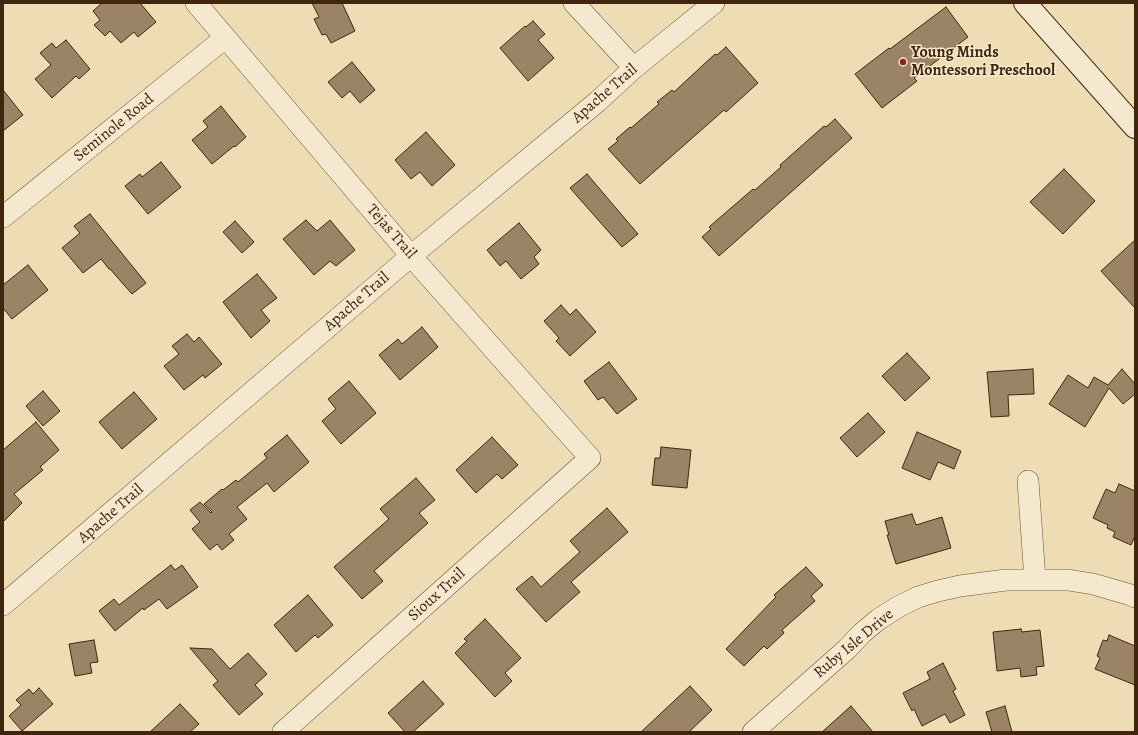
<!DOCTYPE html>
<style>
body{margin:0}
#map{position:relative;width:1138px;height:735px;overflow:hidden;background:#eedcb4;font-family:Alegreya,serif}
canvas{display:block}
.frame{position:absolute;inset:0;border:4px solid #42250f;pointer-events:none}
</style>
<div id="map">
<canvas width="1138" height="735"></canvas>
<div class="frame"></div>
</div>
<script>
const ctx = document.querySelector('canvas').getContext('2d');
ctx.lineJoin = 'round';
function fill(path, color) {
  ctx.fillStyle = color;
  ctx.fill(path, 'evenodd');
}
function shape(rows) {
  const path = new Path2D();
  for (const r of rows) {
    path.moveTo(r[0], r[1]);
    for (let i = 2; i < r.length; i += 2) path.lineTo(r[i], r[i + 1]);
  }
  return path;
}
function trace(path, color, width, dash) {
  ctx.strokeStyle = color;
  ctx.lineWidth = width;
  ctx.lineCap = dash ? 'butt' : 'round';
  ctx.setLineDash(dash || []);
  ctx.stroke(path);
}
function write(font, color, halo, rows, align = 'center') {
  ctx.font = font + ' Alegreya,serif';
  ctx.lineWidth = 3;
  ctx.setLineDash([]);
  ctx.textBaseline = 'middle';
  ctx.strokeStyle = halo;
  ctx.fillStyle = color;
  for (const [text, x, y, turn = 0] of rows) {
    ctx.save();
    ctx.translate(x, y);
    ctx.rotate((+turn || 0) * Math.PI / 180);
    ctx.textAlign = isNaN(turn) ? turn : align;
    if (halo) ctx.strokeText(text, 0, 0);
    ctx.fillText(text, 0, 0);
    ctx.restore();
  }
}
const building = shape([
 [102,3,140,3,156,22,138,37,134,32,121,43,110,31,105,36,94,25,100,20,93,11,102,3],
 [312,3,342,3,355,31,331,43,326,34,322,35,314,19,319,17,312,3],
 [946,7,968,37,914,78,917,81,882,108,855,74,889,48,890,49,946,7],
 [533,21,545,34,538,40,554,58,528,81,500,48,525,26,526,27,533,21],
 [66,40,90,69,79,79,76,76,52,98,35,79,51,65,40,53,52,43,56,48,66,40],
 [726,47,758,83,726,112,724,110,640,184,608,149,618,141,616,139,630,127,631,128,659,104,657,102,672,90,674,92,715,54,717,55,726,47],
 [352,62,375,90,360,103,350,91,342,98,328,82,352,62],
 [3,90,23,115,3,131,3,90],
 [221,106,246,137,235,147,234,146,212,164,192,140,208,127,203,121,221,106],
 [835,119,852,138,719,256,702,237,711,229,709,227,753,189,755,190,781,167,780,165,824,126,826,127,835,119],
 [426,132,455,165,432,186,420,172,411,179,395,160,426,132],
 [161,162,181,187,148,214,125,186,140,174,142,177,161,162],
 [1064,169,1095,201,1063,234,1030,202,1064,169],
 [587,174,638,234,622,247,570,188,587,174],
 [90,214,146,283,132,294,110,269,109,269,101,259,83,273,62,248,80,233,74,226,90,214],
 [306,220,317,231,330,220,355,250,336,266,330,261,314,275,283,239,306,220],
 [235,221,254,242,242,253,223,232,235,221],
 [519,223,541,250,534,257,539,264,521,279,506,261,500,266,487,250,519,223],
 [1135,240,1135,308,1101,271,1135,240],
 [28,265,48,290,12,319,3,308,3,285,28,265],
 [257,274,277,298,261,310,270,321,251,338,223,302,257,274],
 [561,305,570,315,576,309,596,332,570,356,556,341,559,338,544,321,561,305],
 [422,327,438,347,400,380,379,355,398,339,402,344,422,327],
 [187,334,194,342,199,337,222,364,205,378,203,375,184,390,164,366,179,354,172,346,187,334],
 [907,353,930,378,905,401,882,376,907,353],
 [609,362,637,399,617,414,603,397,598,400,584,381,609,362],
 [1033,369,1034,394,1008,395,1009,416,991,417,987,372,1033,369],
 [1122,369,1135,384,1135,394,1123,404,1109,388,1085,427,1049,404,1068,375,1088,388,1094,377,1108,385,1122,369],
 [349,381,376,413,341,444,322,421,336,409,328,399,349,381],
 [43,391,60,411,43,426,26,406,43,391],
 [134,392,157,419,122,449,99,422,134,392],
 [868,413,885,432,857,457,840,438,868,413],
 [36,422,59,450,40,467,43,470,14,494,22,503,3,522,3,450,36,422],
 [917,432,961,451,954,469,938,462,930,480,902,468,917,432],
 [287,435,309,462,274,492,267,483,237,507,247,519,229,534,234,540,222,550,217,544,210,550,192,529,200,522,190,510,200,502,211,513,212,512,204,504,222,489,223,490,236,480,238,482,267,458,264,454,287,435],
 [492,437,518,465,502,479,497,474,476,493,456,470,492,437],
 [661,447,691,450,687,488,652,485,655,458,660,458,661,447],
 [416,478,435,500,419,513,428,523,374,571,383,581,362,599,334,567,389,519,380,509,416,478],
 [1119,484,1135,491,1135,536,1131,545,1113,537,1115,532,1107,528,1108,525,1093,518,1106,489,1115,493,1119,484],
 [607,508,628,532,571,582,580,592,546,622,516,589,532,576,541,587,580,552,570,541,607,508],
 [912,514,916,525,942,517,951,548,896,564,887,535,889,535,885,521,912,514],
 [171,565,175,570,182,565,198,587,167,609,159,599,144,610,143,608,115,631,99,611,114,599,119,605,171,565],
 [806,567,823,585,811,596,815,601,782,630,784,633,767,649,764,646,744,666,726,649,776,597,774,595,806,567],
 [308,595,333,625,318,638,315,635,296,652,274,625,308,595],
 [485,619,521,658,505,673,512,681,495,697,455,653,467,641,464,639,485,619],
 [1021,629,1022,632,1040,630,1044,666,1036,667,1037,675,1021,677,1020,668,997,671,993,632,1021,629],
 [1109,635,1135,646,1135,685,1095,669,1100,658,1097,656,1103,640,1107,641,1109,635],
 [94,640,98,662,90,663,92,673,75,676,69,644,94,640],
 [190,648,212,649,230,669,248,653,267,674,255,685,263,694,239,715,213,685,218,681,190,648],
 [943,663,956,689,953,691,965,715,950,723,945,714,922,726,914,709,912,711,903,693,930,679,927,672,943,663],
 [423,681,444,704,413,732,405,732,388,713,423,681],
 [690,686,712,710,689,732,641,732,690,686],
 [39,688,53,704,22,731,9,716,21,705,16,700,29,689,33,694,39,688],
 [180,704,199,724,190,732,150,732,180,704],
 [851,706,873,732,822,732,851,706],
 [1005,706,1012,732,992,732,986,712,1005,706]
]);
const minor = shape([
 [196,3,411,256,590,458,283,732],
 [574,3,634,68],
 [3,217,225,38],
 [1028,481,1035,580],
 [3,605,411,256,597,102,634,68,714,3],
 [753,732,847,649,862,633,879,619,898,607,918,597,938,591,960,586,1006,580,1068,580,1093,584,1131,595,1135,597]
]);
const secondary = shape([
 [1025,3,1135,127]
]);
const markers = [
 [903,62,4,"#8f2418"]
];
const poiNames = [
 ["Young Minds",911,53],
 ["Montessori Preschool",911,71]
];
const streetNames = [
 ["Apache Trail",605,94,-41],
 ["Seminole Road",114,128,-39],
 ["Tejas Trail",391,232,49],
 ["Apache Trail",357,302,-41],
 ["Apache Trail",111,514,-41],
 ["Sioux Trail",437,595,-42],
 ["Ruby Isle Drive",854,644,-40]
];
fill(building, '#9b8465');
trace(building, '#42250f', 1);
trace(minor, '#6d5338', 22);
trace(secondary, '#42250f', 24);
trace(minor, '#f4e8ce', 21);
trace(secondary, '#f4e8ce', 22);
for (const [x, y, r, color] of markers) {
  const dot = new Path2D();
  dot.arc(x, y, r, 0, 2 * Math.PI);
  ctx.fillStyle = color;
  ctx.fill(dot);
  trace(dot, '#f4e8ce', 1.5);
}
write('bold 16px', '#42250f', '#f4e8ce', poiNames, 'left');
write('16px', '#42250f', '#f4e8ce', streetNames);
</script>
